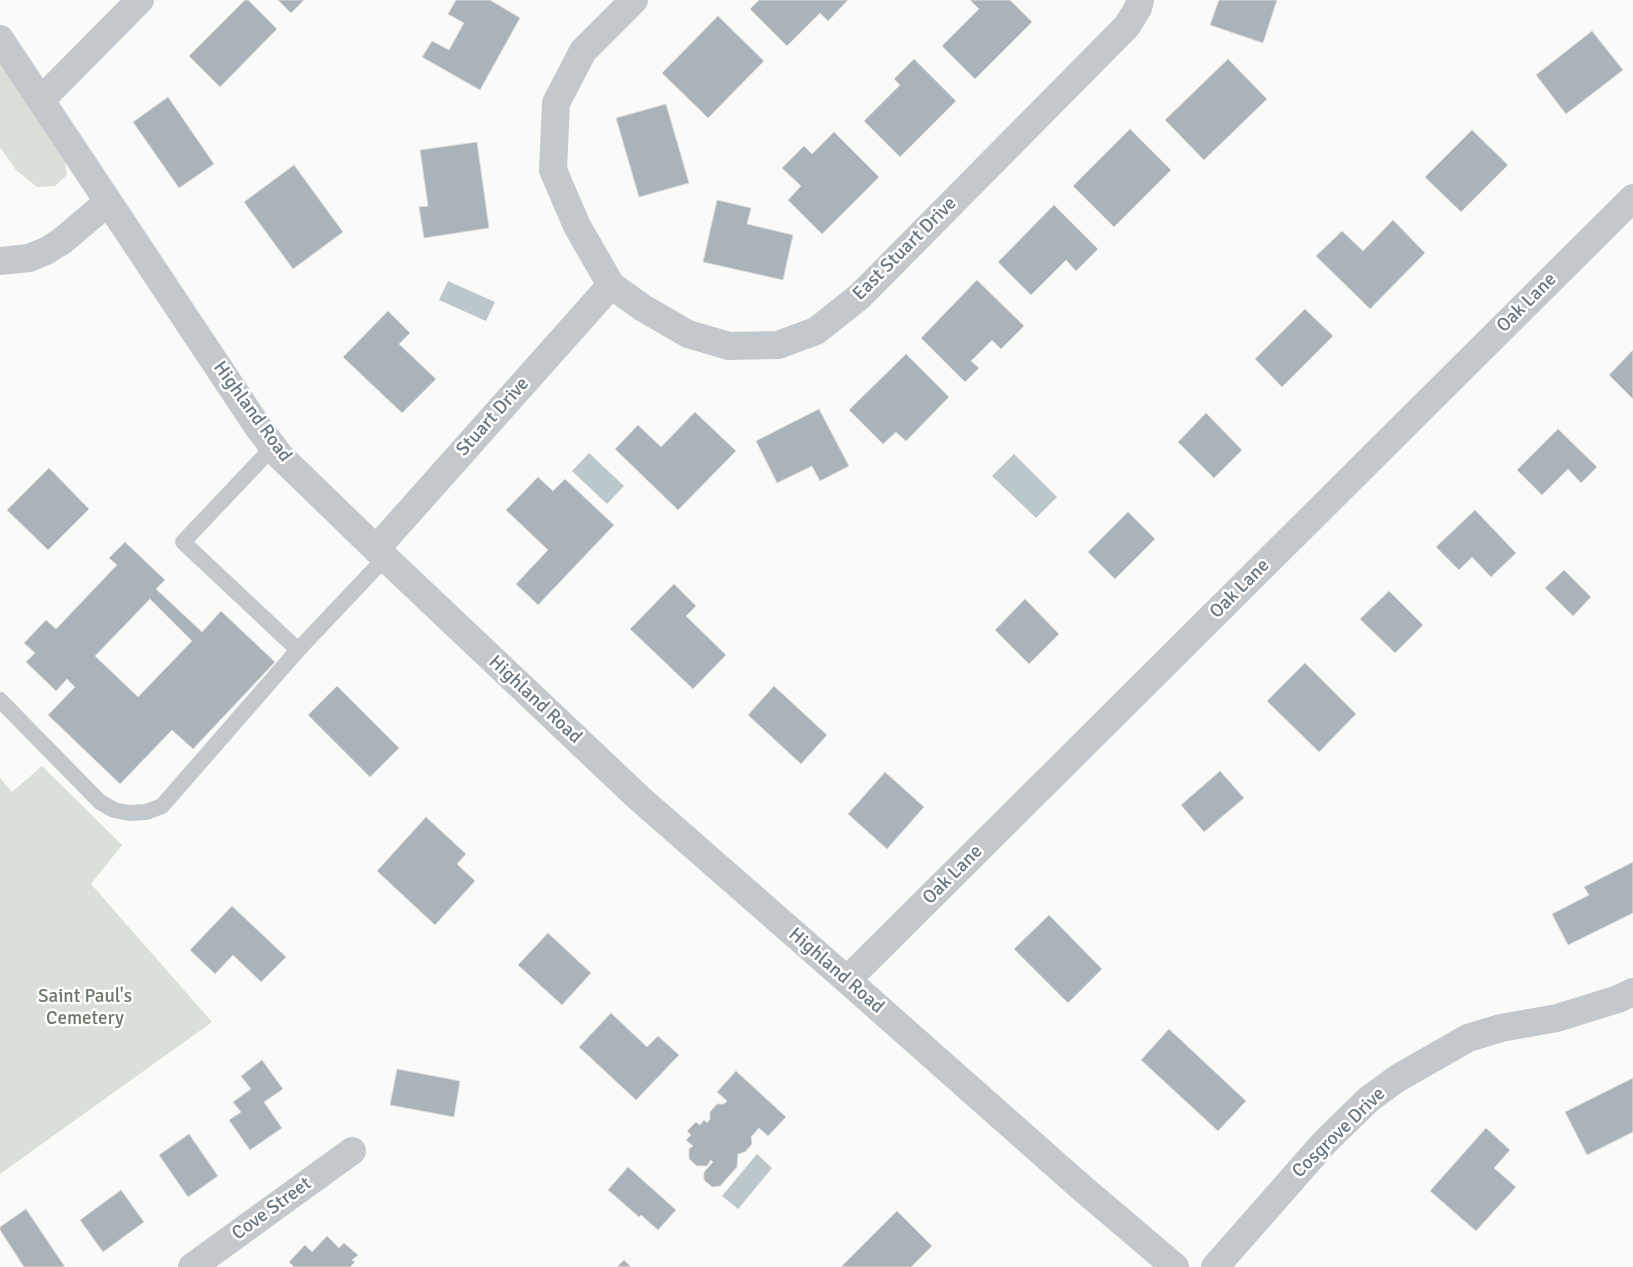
<!DOCTYPE html>
<style>
body{margin:0}
canvas{display:block;background:#fafaf8}
</style>
<canvas width="1633" height="1267"></canvas>
<script>
const ctx = document.querySelector('canvas').getContext('2d');
ctx.lineJoin = 'round';
function fill(path, color) {
  ctx.fillStyle = color;
  ctx.fill(path, 'evenodd');
}
function shape(rows) {
  const path = new Path2D();
  for (const r of rows) {
    path.moveTo(r[0], r[1]);
    for (let i = 2; i < r.length; i += 2) path.lineTo(r[i], r[i + 1]);
  }
  return path;
}
function trace(path, color, width, dash) {
  ctx.strokeStyle = color;
  ctx.lineWidth = width;
  ctx.lineCap = dash ? 'butt' : 'round';
  ctx.setLineDash(dash || []);
  ctx.stroke(path);
}
function write(font, color, halo, rows, align = 'center') {
  ctx.font = font + ' Signika,sans-serif';
  ctx.lineWidth = 5;
  ctx.setLineDash([]);
  ctx.textBaseline = 'middle';
  ctx.strokeStyle = halo;
  ctx.fillStyle = color;
  for (const [text, x, y, turn = 0] of rows) {
    ctx.save();
    ctx.translate(x, y);
    ctx.rotate((+turn || 0) * Math.PI / 180);
    ctx.textAlign = isNaN(turn) ? turn : align;
    if (halo) ctx.strokeText(text, 0, 0);
    ctx.fillText(text, 0, 0);
    ctx.restore();
  }
}
const green = shape([
 [0,52,64,156,67,175,55,186,37,187,16,170,0,147],
 [42,766,122,845,91,884,212,1022,0,1174,0,778,12,792]
]);
const water = shape([
 [448,281,495,302,486,321,439,300],
 [589,453,624,486,607,504,572,471],
 [1014,454,1057,497,1036,518,992,476],
 [757,1154,772,1168,738,1209,722,1196]
]);
const building = shape([
 [245,0,248,0,277,29,220,87,189,56,245,0],
 [278,0,304,0,291,13,278,0],
 [456,0,490,0,520,18,480,90,422,57,432,41,449,50,464,23,448,14,456,0],
 [759,0,848,0,828,21,820,13,787,46,750,9,759,0],
 [970,0,1010,0,1032,22,975,79,942,46,979,9,970,0],
 [1219,0,1277,0,1263,43,1210,25,1219,0],
 [718,16,764,61,708,118,662,73,718,16],
 [1592,31,1623,70,1566,114,1536,75,1592,31],
 [914,59,956,101,900,157,864,121,900,85,894,79,914,59],
 [1228,59,1267,99,1204,160,1165,120,1228,59],
 [168,97,214,164,179,188,133,122,168,97],
 [666,104,689,183,639,197,616,118,666,104],
 [1130,129,1171,170,1114,227,1073,186,1130,129],
 [1472,130,1508,165,1461,212,1425,177,1472,130],
 [834,132,879,177,822,234,788,200,801,186,782,168,804,146,812,154,834,132],
 [477,142,489,228,424,238,419,207,428,206,420,150,477,142],
 [294,165,343,232,293,269,244,202,294,165],
 [717,200,751,208,747,224,793,235,783,280,703,262,717,200],
 [1054,205,1098,249,1076,271,1066,260,1031,295,998,262,1054,205],
 [1393,220,1425,253,1370,309,1316,256,1342,231,1363,251,1393,220],
 [977,280,1024,326,1001,349,992,340,971,361,979,368,965,382,921,338,977,280],
 [1305,309,1333,336,1282,387,1255,359,1305,309],
 [388,311,410,333,399,344,436,379,402,413,343,357,388,311],
 [1633,350,1633,399,1609,375,1633,350],
 [906,354,949,397,906,441,896,432,883,444,849,410,906,354],
 [819,409,849,466,820,481,812,466,777,483,756,441,819,409],
 [695,412,736,451,678,510,615,449,638,425,661,447,695,412],
 [1206,413,1242,450,1214,478,1178,442,1206,413],
 [1558,429,1597,467,1581,483,1568,469,1542,495,1517,470,1558,429],
 [49,468,89,509,48,550,7,510,49,468],
 [538,477,553,491,565,479,614,525,538,605,516,584,548,550,506,510,538,477],
 [1475,510,1516,553,1491,577,1472,557,1459,570,1436,547,1475,510],
 [1128,512,1155,539,1115,579,1088,552,1128,512],
 [125,542,165,580,156,589,202,632,221,611,275,662,193,749,172,730,120,784,48,715,75,687,67,679,56,691,26,662,35,653,24,643,46,620,56,629,117,565,109,558,125,542],
 [150,599,192,641,138,697,95,656,150,599],
 [1564,570,1591,597,1573,616,1545,588,1564,570],
 [674,584,696,606,686,616,726,655,693,689,630,629,674,584],
 [1389,591,1423,625,1395,653,1360,619,1389,591],
 [1025,599,1059,634,1029,664,995,630,1025,599],
 [1305,663,1356,714,1319,752,1267,701,1305,663],
 [337,686,399,748,370,777,308,715,337,686],
 [774,686,827,735,801,764,748,715,774,686],
 [1220,771,1244,798,1204,832,1181,805,1220,771],
 [885,772,924,807,887,849,848,814,885,772],
 [426,817,466,854,457,864,475,881,435,925,377,871,426,817],
 [1633,862,1633,913,1568,945,1552,914,1589,895,1584,887,1633,862],
 [232,906,286,957,261,982,233,955,215,974,190,950,232,906],
 [1049,915,1102,969,1068,1003,1014,949,1049,915],
 [548,933,591,973,562,1005,518,965,548,933],
 [611,1013,647,1047,658,1036,679,1055,636,1100,579,1047,611,1013],
 [1169,1029,1246,1101,1218,1131,1141,1060,1169,1029],
 [262,1060,283,1089,264,1102,282,1128,250,1150,229,1120,241,1112,233,1102,251,1089,241,1076,262,1060],
 [397,1069,460,1081,454,1117,390,1105,397,1069],
 [736,1071,786,1117,768,1136,759,1128,751,1137,752,1144,745,1152,738,1154,737,1167,720,1186,712,1187,704,1180,704,1172,713,1162,711,1160,707,1166,697,1166,689,1159,689,1149,693,1146,686,1140,691,1135,687,1131,696,1122,700,1125,704,1120,707,1123,710,1119,710,1112,717,1104,724,1104,727,1101,717,1092,736,1071],
 [1633,1078,1633,1132,1587,1155,1565,1112,1633,1078],
 [1486,1128,1510,1150,1494,1168,1516,1187,1476,1231,1430,1191,1486,1128],
 [189,1134,218,1176,188,1197,159,1155,189,1134],
 [628,1167,676,1210,658,1230,641,1215,639,1217,608,1190,628,1167],
 [121,1190,144,1222,103,1252,80,1220,121,1190],
 [26,1209,65,1267,24,1267,0,1230,0,1227,26,1209],
 [897,1211,932,1246,911,1267,841,1267,897,1211],
 [327,1236,339,1248,344,1243,358,1255,352,1260,355,1262,350,1267,294,1267,289,1262,305,1245,312,1252,327,1236],
 [624,1260,631,1267,617,1267,624,1260]
]);
const service = shape([
 [273,447,183,542,298,650,385,558],
 [0,700,100,802,114,810,129,813,146,812,162,806,298,650]
]);
const minor = shape([
 [634,0,583,51,556,103,553,170,577,226,611,285,643,308,688,334,729,346,778,345,816,331,860,296,1127,26,1138,8,1140,0],
 [41,100,140,0],
 [0,261,29,258,46,251,62,241,108,202],
 [376,549,611,285],
 [847,980,1633,198],
 [192,1267,352,1151],
 [1215,1267,1325,1142,1369,1099,1398,1078,1468,1038,1501,1028,1557,1018,1618,999,1633,992]
]);
const tertiary = shape([
 [0,39,258,427,280,456,376,549,639,798,847,980,1082,1188,1175,1267]
]);
const streetNames = [
 ["East Stuart Drive",905,249,-45],
 ["Oak Lane",1527,303,-45],
 ["Highland Road",252,412,54],
 ["Stuart Drive",493,417,-48],
 ["Oak Lane",1240,589,-45],
 ["Highland Road",535,700,43],
 ["Oak Lane",953,875,-45],
 ["Highland Road",836,971,41],
 ["Cosgrove Drive",1339,1133,-44],
 ["Cove Street",272,1209,-36]
];
const parkNames = [
 ["Saint Paul's",85,997],
 ["Cemetery",85,1019]
];
fill(green, '#dadfd7');
fill(water, '#bbc7cb');
fill(building, '#aab3b9');
trace(building, '#dcdcda', 1);
trace(service, '#c3c8cc', 16);
trace(minor, '#c3c8cc', 28);
trace(tertiary, '#c3c8cc', 28);
write('19px', '#657683', '#fff', streetNames);
write('19px', '#687a64', '#fff', parkNames);
</script>
